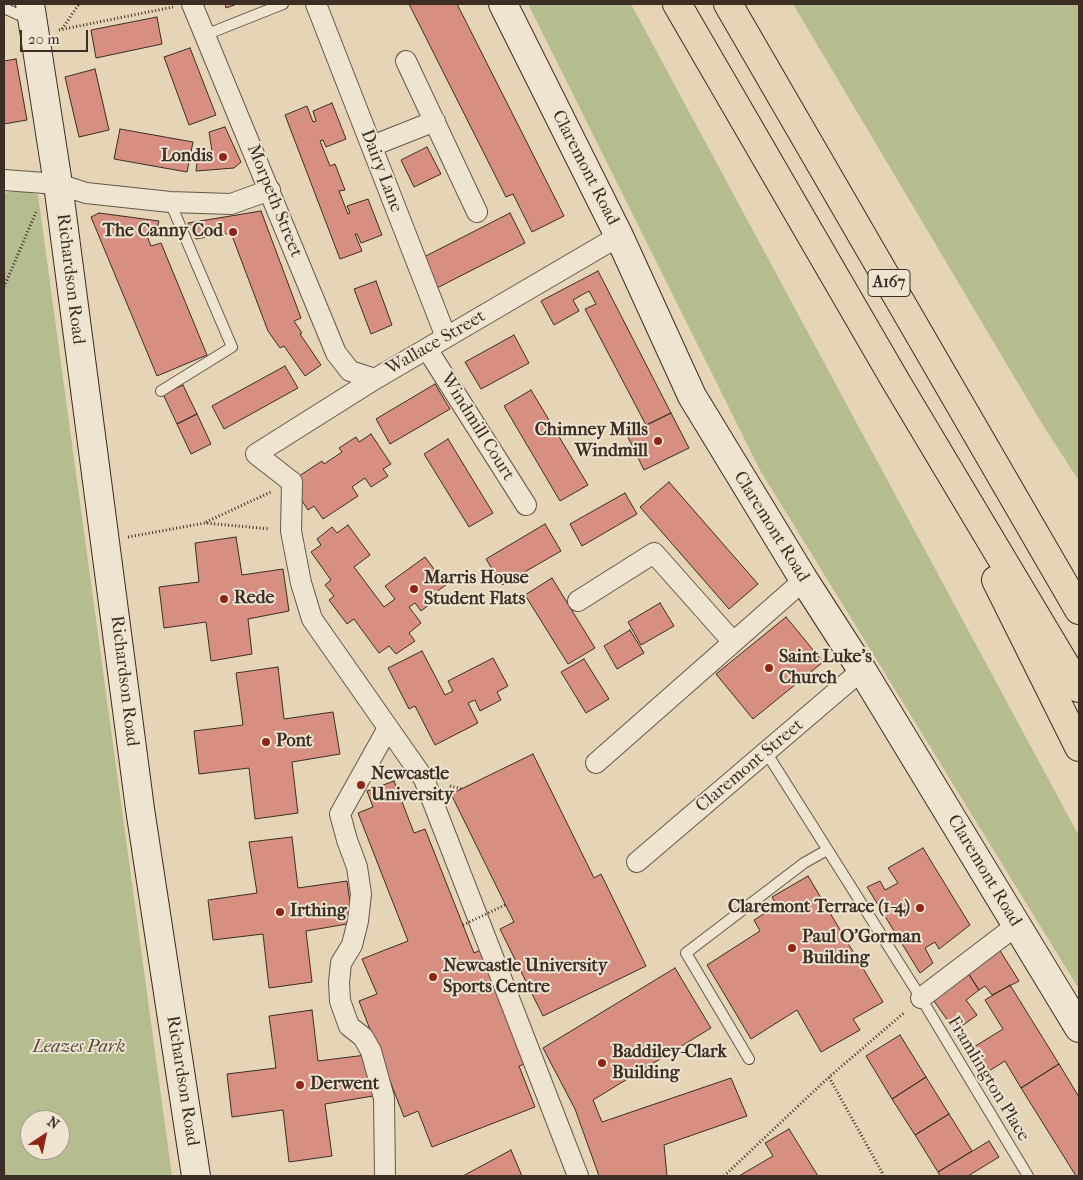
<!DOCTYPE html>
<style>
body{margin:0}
#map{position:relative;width:1083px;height:1180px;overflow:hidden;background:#e5d5b6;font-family:"IM FELL French Canon",serif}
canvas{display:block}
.frame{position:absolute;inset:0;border:5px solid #3c2d25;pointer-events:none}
.north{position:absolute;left:20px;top:1110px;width:50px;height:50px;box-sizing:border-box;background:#eee4d0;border:1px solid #a79b8c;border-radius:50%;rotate:34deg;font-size:14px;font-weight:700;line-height:20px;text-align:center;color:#3c2d25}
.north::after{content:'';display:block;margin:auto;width:18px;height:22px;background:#8f2418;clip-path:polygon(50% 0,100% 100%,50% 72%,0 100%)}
.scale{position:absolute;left:20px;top:30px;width:68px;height:22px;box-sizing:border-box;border:2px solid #3c2d25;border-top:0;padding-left:6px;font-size:15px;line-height:18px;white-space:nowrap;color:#3c2d25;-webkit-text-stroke:4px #eee4d0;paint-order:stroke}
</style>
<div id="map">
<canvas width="1083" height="1180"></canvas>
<div class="frame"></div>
<div class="north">N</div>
<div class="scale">20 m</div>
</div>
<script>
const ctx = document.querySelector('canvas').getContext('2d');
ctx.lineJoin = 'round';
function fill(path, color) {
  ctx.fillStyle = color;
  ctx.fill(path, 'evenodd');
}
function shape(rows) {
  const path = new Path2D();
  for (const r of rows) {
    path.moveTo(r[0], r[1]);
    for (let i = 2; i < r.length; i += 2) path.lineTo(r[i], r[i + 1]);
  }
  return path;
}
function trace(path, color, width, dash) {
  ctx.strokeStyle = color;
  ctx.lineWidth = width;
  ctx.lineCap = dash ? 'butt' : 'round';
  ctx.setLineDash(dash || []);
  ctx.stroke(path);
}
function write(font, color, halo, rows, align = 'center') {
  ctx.font = font + ' "IM FELL French Canon",serif';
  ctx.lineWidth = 4;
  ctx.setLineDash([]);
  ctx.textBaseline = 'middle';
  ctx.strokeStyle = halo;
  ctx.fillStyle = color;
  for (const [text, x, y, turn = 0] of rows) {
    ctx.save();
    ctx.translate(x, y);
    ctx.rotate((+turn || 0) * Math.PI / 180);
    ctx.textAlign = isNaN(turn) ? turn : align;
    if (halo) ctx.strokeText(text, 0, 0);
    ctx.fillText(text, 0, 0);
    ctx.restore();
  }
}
const green = shape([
 [528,4,631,4,1079,836,1079,989,760,470],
 [793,4,1079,4,1079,481,1041,422],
 [23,190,38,195,172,1176,4,1176,4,193],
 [30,1120,60,1120,60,1150,30,1150]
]);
const building = shape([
 [225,4,237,4,226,8,225,4],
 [409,4,457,4,564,216,532,232,513,194,506,197,409,4],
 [157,17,162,44,96,58,91,30,157,17],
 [190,48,216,115,189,125,164,57,190,48],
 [16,59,27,120,4,124,4,61,16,59],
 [95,69,109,130,79,137,65,77,95,69],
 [332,103,346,139,326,147,323,140,320,141,330,166,335,164,345,190,339,191,348,214,350,213,347,206,368,199,382,235,361,243,357,234,355,234,362,251,340,259,285,115,307,106,313,122,316,121,313,111,332,103],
 [225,127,241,162,234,168,196,171,198,153,212,151,209,132,225,127],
 [120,129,193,142,187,172,114,159,120,129],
 [427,147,441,174,414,187,401,160,427,147],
 [261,211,301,318,294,321,302,333,300,334,321,365,305,376,284,346,280,348,268,331,231,233,196,239,188,223,261,211],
 [99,213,159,221,156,232,147,236,151,246,161,243,207,355,157,376,91,217,99,213],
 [510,213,525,243,435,289,420,259,510,213],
 [598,271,671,413,646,425,585,309,596,304,589,291,573,300,579,311,554,325,541,301,598,271],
 [376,281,392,325,371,334,354,289,376,281],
 [514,335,529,363,481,389,465,362,514,335],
 [285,366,298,388,224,429,212,406,285,366],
 [435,384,450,409,390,444,376,419,435,384],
 [183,385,197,414,177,424,163,394,183,385],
 [531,390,588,485,560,501,504,406,531,390],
 [671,413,689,448,644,470,627,435,671,413],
 [197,414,211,444,191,454,177,424,197,414],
 [371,434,391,464,383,469,388,476,371,487,365,478,352,487,358,496,323,519,314,506,308,510,295,490,296,478,322,461,324,464,342,452,339,448,356,437,359,442,371,434],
 [448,439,493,513,469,527,424,454,448,439],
 [669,482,758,584,729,609,640,507,669,482],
 [625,493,637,514,582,546,570,524,625,493],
 [545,524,561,551,502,585,486,559,545,524],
 [348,525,370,555,354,567,384,607,395,599,385,586,425,557,446,585,436,592,439,597,421,611,415,603,409,607,421,623,409,633,415,641,396,654,389,646,379,653,354,619,347,624,329,600,334,596,325,585,331,580,311,552,321,545,317,539,332,527,337,533,348,525],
 [236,537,242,575,283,569,289,611,248,619,252,654,211,661,206,622,164,628,159,587,199,582,195,543,236,537],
 [552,578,595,648,568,664,525,595,552,578],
 [660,603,674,626,641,645,628,622,660,603],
 [786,617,823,662,753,719,716,674,786,617],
 [630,630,644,653,617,669,604,646,630,630],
 [422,651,445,695,453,691,448,681,493,658,508,686,497,692,501,700,480,711,475,700,468,703,478,723,435,745,415,706,409,709,388,668,422,651],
 [584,659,609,699,586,713,561,672,584,659],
 [278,667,284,719,333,712,340,754,292,762,298,813,255,819,249,768,199,774,194,731,243,725,236,673,278,667],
 [533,754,594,878,601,874,646,966,543,1016,500,929,514,922,451,794,533,754],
 [394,781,414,833,425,829,474,953,485,948,530,1062,519,1066,535,1107,432,1147,418,1111,404,1117,359,1001,377,994,362,959,408,941,358,813,373,807,367,791,394,781],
 [292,837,298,888,347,881,353,923,306,931,312,982,269,988,263,934,213,940,208,900,257,893,249,842,292,837],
 [923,848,970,925,939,949,935,942,925,948,933,963,920,973,867,887,880,881,885,890,898,883,888,868,923,848],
 [808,876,883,1002,853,1019,860,1030,821,1052,797,1010,751,1039,707,965,760,931,754,920,777,906,772,897,808,876],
 [999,949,1019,981,992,995,985,986,979,990,968,973,999,949],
 [675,968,711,1028,593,1100,602,1122,731,1078,747,1116,664,1145,667,1176,599,1176,575,1109,543,1048,675,968],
 [968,973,979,990,966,1000,977,1015,955,1031,934,1001,968,973],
 [1010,985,1059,1064,1021,1088,1005,1061,984,1074,969,1050,1003,1029,985,1000,1010,985],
 [312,1010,318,1061,366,1055,373,1096,325,1104,332,1156,289,1162,283,1110,232,1117,227,1074,276,1068,269,1016,312,1010],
 [900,1035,926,1077,892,1099,866,1056,900,1035],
 [1059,1064,1079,1097,1079,1176,1076,1176,1021,1088,1059,1064],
 [926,1077,949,1114,915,1135,892,1099,926,1077],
 [949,1114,972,1151,938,1172,915,1135,949,1114],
 [789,1129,818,1176,739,1176,773,1156,765,1143,789,1129],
 [989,1141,999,1157,968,1176,940,1176,938,1172,989,1141],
 [511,1150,522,1176,463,1176,511,1150]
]);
const path = shape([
 [62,29,79,4],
 [59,30,173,7],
 [4,287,36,212],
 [206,522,271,492],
 [128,537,205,523,270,529],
 [450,786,462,789],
 [724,1176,829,1077],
 [884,1176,829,1077,905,1012]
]);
const lane = shape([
 [4,8,30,20],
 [205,35,283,4],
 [161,391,232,347,170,202],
 [766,752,921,998,1028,1176],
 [749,1059,686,953,804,863,827,850]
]);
const street = shape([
 [192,4,336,353,350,371,375,379],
 [316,4,446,337],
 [406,61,477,212],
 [372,146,435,121],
 [4,180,58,184,86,193,170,202,231,204,270,190],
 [427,349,526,505],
 [578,601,654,553,733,642],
 [596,763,804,580],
 [637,862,862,670],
 [921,998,1017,925],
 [385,1176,384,1098,371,1051,363,1037,349,1026,340,1001,339,982,341,963,352,945,358,921,361,894,357,867,347,840,340,814,388,728],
 [578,1176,424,779,312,619,301,583,291,531,292,482,256,454,375,379,619,236]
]);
const secondary = shape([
 [30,4,58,184,140,809,196,1176],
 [503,4,619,236,692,396,804,580,862,670,1079,1028]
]);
const highway = shape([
 [677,4,895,380,1079,688],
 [728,4,1079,610],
 [996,580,1079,747]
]);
const pathBridge = shape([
 [463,925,505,905]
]);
const markers = [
 [223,157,5,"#8f2418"],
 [233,232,5,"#8f2418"],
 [658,441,5,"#8f2418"],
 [414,589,5,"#8f2418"],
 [224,599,5,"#8f2418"],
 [769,668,5,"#8f2418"],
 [266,742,5,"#8f2418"],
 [361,785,5,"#8f2418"],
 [920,908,5,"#8f2418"],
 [280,912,5,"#8f2418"],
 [792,948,5,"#8f2418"],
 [433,977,5,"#8f2418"],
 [602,1063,5,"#8f2418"],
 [300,1085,5,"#8f2418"]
];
const shields = [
 [889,283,42]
];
const shieldNames = [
 ["A167",889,283]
];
const poiNames = [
 ["Londis",213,157,"right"],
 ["The Canny Cod",223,232,"right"],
 ["Chimney Mills",648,431,"right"],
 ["Windmill",648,452,"right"],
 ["Marris House",424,579],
 ["Student Flats",424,600],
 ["Rede",234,599],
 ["Saint Luke's",779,658],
 ["Church",779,679],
 ["Pont",276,742],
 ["Newcastle",371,775],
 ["University",371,796],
 ["Claremont Terrace (1-4)",910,908,"right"],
 ["Irthing",290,912],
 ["Paul O'Gorman",802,938],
 ["Building",802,959],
 ["Newcastle University",443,967],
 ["Sports Centre",443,988],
 ["Baddiley-Clark",612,1053],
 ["Building",612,1074],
 ["Derwent",310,1085]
];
const streetNames = [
 ["Claremont Road",585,168,63],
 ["Dairy Lane",381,171,69],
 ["Morpeth Street",274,201,68],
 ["Richardson Road",70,279,83],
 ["Wallace Street",436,343,-30],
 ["Windmill Court",477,427,58],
 ["Claremont Road",771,527,58],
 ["Richardson Road",124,681,83],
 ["Claremont Street",750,766,-40],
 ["Claremont Road",984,871,59],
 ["Framlington Place",988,1079,59],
 ["Richardson Road",182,1081,81]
];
const parkNames = [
 ["Leazes Park",79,1048]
];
fill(green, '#b5bd8e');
fill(building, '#d78f81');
trace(building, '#3c2d25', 1);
trace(lane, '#665749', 12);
trace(street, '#665749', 22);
trace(secondary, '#3c2d25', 30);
trace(highway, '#3c2d25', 30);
trace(path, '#3c2d25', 3, [1, 2.5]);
trace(lane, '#eee4d0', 10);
trace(street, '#eee4d0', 20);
trace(secondary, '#eee4d0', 28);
trace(highway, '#e5d5b6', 28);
trace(pathBridge, '#3c2d25', 3, [1, 2.5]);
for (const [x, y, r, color] of markers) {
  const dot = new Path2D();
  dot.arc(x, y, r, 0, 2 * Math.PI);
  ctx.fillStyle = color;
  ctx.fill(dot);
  trace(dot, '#eee4d0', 2);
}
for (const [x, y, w] of shields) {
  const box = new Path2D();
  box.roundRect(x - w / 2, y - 13.5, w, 27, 4);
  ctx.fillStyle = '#eee4d0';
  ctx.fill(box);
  trace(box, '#3c2d25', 1);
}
write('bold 16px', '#3c2d25', null, shieldNames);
write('bold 18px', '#3c2d25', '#eee4d0', poiNames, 'left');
write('18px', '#3c2d25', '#eee4d0', streetNames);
write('italic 18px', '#544a3a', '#eee4d0', parkNames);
</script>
